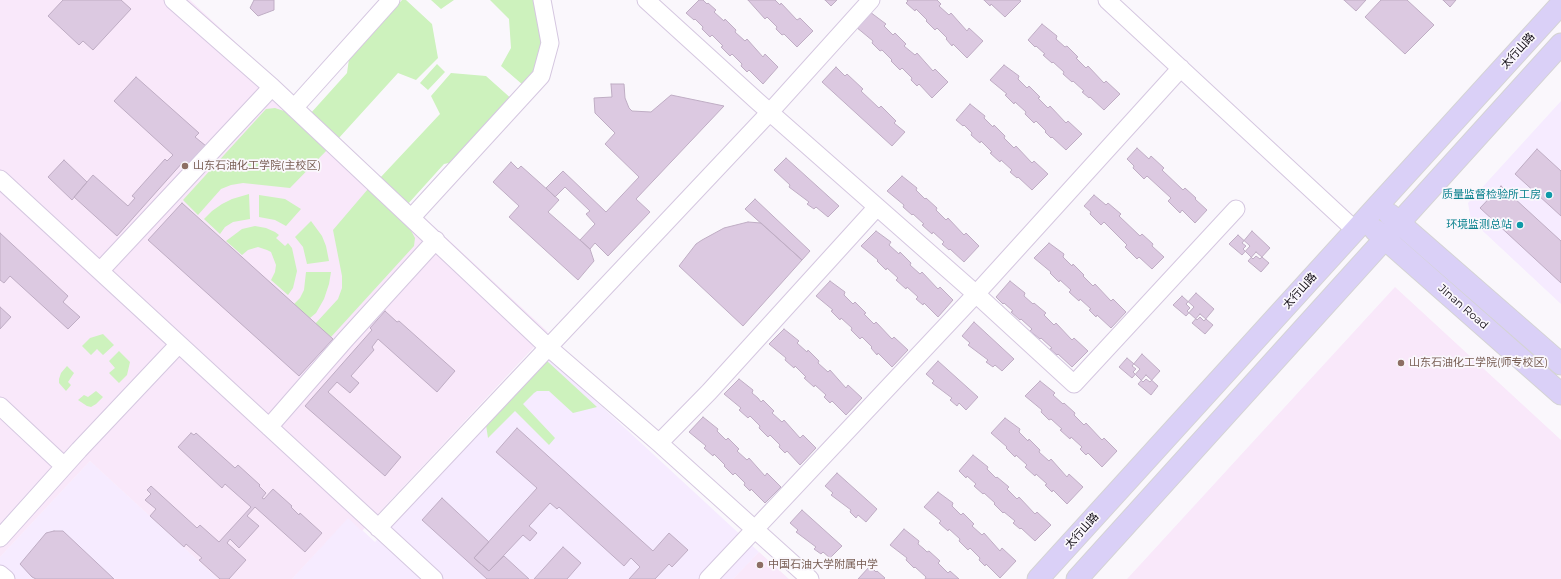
<!DOCTYPE html>
<meta charset="utf-8">
<style>
body{margin:0}
canvas{display:block;background:#faf7fc}
</style>
<canvas width="1561" height="579"></canvas>
<script>
const ctx = document.querySelector('canvas').getContext('2d');
ctx.lineJoin = 'round';
function fill(path, color) {
  ctx.fillStyle = color;
  ctx.fill(path, 'evenodd');
}
function shape(rows) {
  const path = new Path2D();
  for (const r of rows) {
    path.moveTo(r[0], r[1]);
    for (let i = 2; i < r.length; i += 2) path.lineTo(r[i], r[i + 1]);
  }
  return path;
}
function trace(path, color, width, dash) {
  ctx.strokeStyle = color;
  ctx.lineWidth = width;
  ctx.lineCap = dash ? 'butt' : 'round';
  ctx.setLineDash(dash || []);
  ctx.stroke(path);
}
function write(font, color, halo, rows, align = 'center') {
  ctx.font = font + ' Montserrat,"Noto Sans SC",sans-serif';
  ctx.lineWidth = 3.5;
  ctx.setLineDash([]);
  ctx.textBaseline = 'middle';
  ctx.strokeStyle = halo;
  ctx.fillStyle = color;
  for (const [text, x, y, turn = 0] of rows) {
    ctx.save();
    ctx.translate(x, y);
    ctx.rotate((+turn || 0) * Math.PI / 180);
    ctx.textAlign = isNaN(turn) ? turn : align;
    if (halo) ctx.strokeText(text, 0, 0);
    ctx.fillText(text, 0, 0);
    ctx.restore();
  }
}
const built = shape([
 [1561,101,1561,304,1471,220,1468,203],
 [547,356,759,552,733,579,292,579,348,517,375,542],
 [90,461,218,579,0,579,0,557]
]);
const education = shape([
 [0,0,190,0,548,332,362,531,348,518,292,579,218,579,90,461,0,557],
 [1395,287,1561,440,1561,579,1127,579],
 [759,552,789,579,733,579]
]);
const green = shape([
 [402,0,406,0,432,24,438,58,416,80,398,73,338,139,310,114,347,73,349,59],
 [431,0,454,0,441,9],
 [490,0,536,0,545,35,537,69,523,85,501,66,511,48,509,19],
 [437,64,445,72,428,90,420,83],
 [451,73,486,76,514,101,458,161,444,164,407,205,379,179,440,114,431,96],
 [275,108,290,113,328,149,290,188,243,183,231,185,221,189,198,215,183,200,266,109],
 [368,189,407,223,415,238,414,246,331,337,315,324,338,299,342,288,342,276,333,230],
 [249,194,250,219,233,222,225,227,220,234,204,219,212,211,222,204,232,199],
 [259,195,285,199,301,209,286,226,275,220,259,217],
 [311,221,322,236,326,246,329,261,307,264,303,247,295,237],
 [255,226,266,228,275,232,279,235,276,238,285,246,288,243,292,248,297,271,293,288,288,295,271,280,275,272,276,265,271,252,267,250,258,247,248,250,242,255,226,241,242,229],
 [306,272,331,272,329,284,324,299,316,313,310,318,294,304,300,298,304,290],
 [103,334,114,345,103,355,97,349,91,355,82,346,90,338],
 [119,351,130,362,127,375,119,383,109,373,115,368,109,361],
 [547,361,597,407,573,413,549,391,537,391,534,393,523,404,555,438,549,445,515,411,488,438,486,425,543,363],
 [67,366,74,373,68,382,71,385,66,391,59,383,59,379,61,373],
 [96,391,103,397,96,404,91,407,87,406,78,400,84,395,88,397]
]);
const building = shape([
 [63,0,121,0,131,9,93,50,83,41,79,45,48,16,63,0],
 [254,0,274,0,274,10,258,16,250,8,254,0],
 [699,0,703,0,707,4,708,3,716,10,714,12,724,21,725,19,736,30,735,32,745,41,747,39,763,57,765,54,778,67,763,84,749,70,747,72,741,66,742,64,732,54,730,56,721,47,723,46,712,35,710,37,702,29,703,27,695,19,694,20,686,13,699,0],
 [748,0,775,0,780,5,781,3,797,20,800,18,813,31,797,47,784,34,782,35,776,29,777,27,767,17,765,19,748,0],
 [825,0,837,0,831,6,825,0],
 [907,0,937,0,941,4,939,6,949,15,951,13,967,31,969,28,983,41,967,58,953,44,952,46,946,39,947,38,937,28,935,30,926,21,927,20,916,9,915,11,906,3,908,1,907,0],
 [984,0,1019,0,1021,1,1005,17,991,4,990,6,984,0],
 [1344,0,1366,0,1356,11,1344,0],
 [1381,0,1407,0,1434,25,1405,54,1365,17,1381,0],
 [1443,0,1456,0,1450,7,1443,0],
 [870,12,886,24,884,26,893,35,895,33,906,44,904,46,915,55,917,53,933,71,935,69,948,82,932,98,919,84,917,86,911,80,912,78,902,68,900,70,891,61,892,60,882,50,880,51,872,43,873,41,856,27,870,12],
 [1042,24,1057,36,1056,39,1065,47,1067,46,1078,57,1076,58,1086,68,1088,66,1104,83,1106,81,1120,94,1104,110,1090,97,1089,98,1082,92,1084,91,1073,81,1072,82,1063,74,1064,72,1053,62,1052,63,1043,55,1045,54,1036,46,1035,47,1028,40,1042,24],
 [1004,65,1019,76,1018,79,1027,88,1029,86,1040,97,1038,98,1048,108,1050,106,1066,123,1068,121,1082,134,1066,150,1052,137,1051,138,1045,132,1046,131,1036,121,1034,123,1025,114,1026,112,1015,102,1014,104,1005,95,1007,94,990,80,1004,65],
 [836,67,845,76,847,74,863,89,861,91,879,108,881,106,896,121,894,123,905,132,892,146,822,82,836,67],
 [136,77,199,133,195,137,206,146,188,165,183,162,117,236,74,197,93,175,128,206,135,198,132,196,165,159,167,161,173,155,114,101,136,77],
 [611,84,624,84,625,98,629,108,632,111,651,112,671,95,724,106,636,199,650,212,608,256,595,243,590,249,580,240,595,224,586,214,590,211,565,187,555,197,546,188,563,171,606,212,639,177,605,144,615,133,595,113,594,98,612,97,611,84],
 [970,104,985,116,984,118,993,127,994,125,1005,136,1004,138,1014,148,1016,146,1032,163,1034,161,1048,174,1032,190,1018,177,1017,178,1010,172,1012,170,1001,160,1000,162,990,153,992,152,981,141,980,143,971,135,972,133,964,125,963,126,956,120,970,104],
 [1137,148,1149,159,1151,156,1164,168,1162,170,1183,190,1185,188,1196,198,1195,199,1207,210,1195,223,1182,210,1180,213,1168,201,1171,198,1147,176,1144,179,1133,168,1134,166,1127,159,1137,148],
 [1537,149,1561,171,1561,216,1515,174,1537,149],
 [786,158,839,206,828,217,816,207,814,209,807,204,809,202,789,187,790,185,774,170,786,158],
 [64,160,87,182,72,200,48,177,64,160],
 [511,162,518,169,521,166,559,200,548,212,590,249,594,261,578,280,509,217,519,206,493,182,511,162],
 [902,176,917,188,916,190,925,199,926,198,937,208,936,210,946,220,948,218,964,235,966,233,979,246,964,262,950,249,949,250,942,244,944,242,933,232,932,234,922,225,924,224,913,214,912,215,903,207,904,205,887,191,902,176],
 [1501,186,1561,241,1561,283,1480,208,1501,186],
 [1094,195,1106,205,1108,203,1121,214,1119,216,1140,236,1142,234,1153,244,1152,246,1164,257,1152,269,1139,257,1137,259,1125,247,1127,245,1104,222,1101,225,1090,214,1091,212,1084,206,1094,195],
 [755,199,810,251,802,260,745,209,755,199],
 [182,203,333,339,299,376,148,240,182,203],
 [748,222,761,223,802,260,743,326,679,266,696,244,702,240,724,228,748,222],
 [876,231,891,242,889,245,899,254,900,252,911,263,910,265,920,274,922,272,938,289,940,287,953,300,938,317,924,303,923,305,916,299,918,297,907,287,906,289,896,280,898,278,887,268,886,270,877,261,878,260,861,246,876,231],
 [1252,231,1270,248,1260,259,1256,256,1253,259,1243,249,1246,246,1242,243,1252,231],
 [0,233,68,296,63,302,80,317,68,329,10,276,4,283,0,280,0,233],
 [1238,235,1250,246,1242,255,1229,244,1238,235],
 [1049,243,1064,254,1063,257,1072,266,1073,264,1084,275,1083,276,1093,286,1095,284,1111,301,1113,299,1126,312,1111,328,1097,315,1096,317,1089,310,1091,309,1080,299,1079,301,1069,292,1071,290,1060,280,1059,282,1050,273,1051,272,1034,258,1049,243],
 [1256,252,1269,263,1261,272,1248,261,1256,252],
 [830,281,845,292,844,295,853,304,855,302,866,313,864,314,874,324,876,322,892,339,894,337,908,350,892,367,878,353,877,355,871,348,872,347,862,337,860,339,851,330,852,328,841,318,840,320,831,311,833,310,816,296,830,281],
 [1010,281,1025,293,1024,296,1033,304,1034,303,1046,313,1044,315,1054,325,1056,323,1072,340,1074,338,1088,351,1072,367,1058,354,1057,355,1050,349,1052,348,1041,338,1040,339,1030,331,1032,329,1021,319,1020,320,1011,312,1013,311,1004,303,1003,304,996,297,1010,281],
 [1196,293,1214,309,1204,321,1200,317,1197,320,1187,311,1190,308,1186,304,1196,293],
 [1182,296,1194,307,1186,316,1173,305,1182,296],
 [0,307,11,317,0,329,0,307],
 [385,311,397,322,399,321,455,371,437,392,378,339,372,347,374,350,351,376,359,383,350,393,337,382,328,392,401,457,385,476,305,406,372,330,370,328,385,311],
 [1200,314,1213,325,1205,334,1192,323,1200,314],
 [974,322,1014,359,1002,371,995,365,993,367,986,362,988,360,968,345,970,343,962,336,974,322],
 [784,329,799,341,797,343,807,352,808,350,819,361,818,363,828,372,830,370,846,388,848,385,862,398,846,415,832,401,830,403,824,397,826,395,815,385,814,387,804,378,806,377,795,366,794,368,785,360,786,358,769,344,784,329],
 [1142,354,1160,371,1150,382,1146,379,1143,382,1133,372,1136,369,1132,366,1142,354],
 [1127,358,1140,369,1132,378,1119,367,1127,358],
 [938,361,978,397,966,410,959,403,957,406,950,400,952,398,932,383,934,381,926,374,938,361],
 [1146,375,1158,386,1151,395,1138,384,1146,375],
 [739,379,753,390,752,393,758,398,761,402,763,400,774,411,772,413,782,422,784,420,800,438,803,435,816,448,800,465,787,451,785,453,779,447,780,445,770,435,768,437,759,428,760,426,750,416,748,418,739,410,741,408,724,394,739,379],
 [1040,381,1055,393,1053,395,1063,404,1064,403,1075,413,1074,415,1084,425,1086,423,1102,440,1104,438,1117,451,1102,467,1088,453,1086,455,1080,449,1082,447,1071,437,1070,439,1060,430,1062,429,1051,419,1049,420,1041,412,1042,410,1025,396,1040,381],
 [703,417,718,429,717,431,726,440,728,438,739,449,737,451,747,460,749,458,765,476,767,473,781,487,765,503,751,489,750,491,744,485,745,483,735,473,733,475,724,466,725,465,714,454,713,456,704,448,706,446,689,432,703,417],
 [1005,418,1020,429,1019,432,1028,441,1029,439,1040,450,1039,452,1049,461,1051,459,1067,477,1069,474,1083,487,1067,504,1053,490,1052,492,1045,485,1047,484,1036,474,1035,476,1025,467,1027,465,1016,455,1015,457,1006,448,1007,447,991,433,1005,418],
 [517,428,653,551,669,533,688,550,672,567,669,564,655,579,629,579,640,567,631,558,624,566,559,507,557,509,550,503,529,526,537,533,530,541,523,535,489,571,474,558,537,488,496,452,517,428],
 [191,433,194,435,196,433,235,468,238,465,260,485,259,486,266,493,262,498,264,499,273,489,292,506,291,507,299,515,300,513,322,533,305,552,255,507,247,516,259,526,239,548,230,539,227,543,246,560,229,579,220,579,199,560,202,558,186,544,184,547,150,516,156,509,145,500,151,494,147,490,151,486,197,528,200,525,219,542,251,507,225,484,222,488,178,447,191,433],
 [973,455,988,467,987,469,996,478,997,477,1009,487,1007,489,1017,499,1019,497,1035,514,1037,512,1051,525,1035,541,1021,528,1020,529,1013,523,1015,521,1004,512,1003,513,994,504,995,503,984,493,983,494,974,486,976,484,967,476,966,478,959,471,973,455],
 [837,473,877,509,866,522,858,515,856,518,850,512,851,510,831,495,833,493,825,486,837,473],
 [938,492,953,503,952,506,961,515,963,513,974,524,972,526,982,535,984,533,1000,551,1002,548,1016,561,1000,578,986,564,985,566,979,560,980,558,970,548,968,550,959,541,960,539,949,529,948,531,939,523,941,521,924,507,938,492],
 [442,498,489,542,474,558,489,571,504,556,529,579,487,579,422,520,442,498],
 [802,510,842,546,830,558,823,552,821,554,814,549,816,547,796,532,798,530,790,523,802,510],
 [904,529,919,541,918,544,924,549,927,552,929,551,940,561,938,563,948,573,950,571,959,579,925,579,926,577,915,567,914,568,906,560,907,558,890,545,904,529],
 [54,531,63,531,114,579,36,579,32,577,20,564,46,533,54,531],
 [563,547,581,563,567,579,534,579,563,547],
 [870,566,876,572,877,571,885,578,884,579,858,579,870,566]
]);
const minor = shape([
 [173,0,272,87,548,347,659,443,810,579],
 [646,0,757,101,976,294,1074,384,1236,209],
 [1107,0,1355,230],
 [294,108,391,0],
 [0,179,434,579],
 [411,218,541,76,550,43,542,0],
 [100,271,272,87],
 [0,406,64,466],
 [269,427,345,340,436,240],
 [659,443,709,392,877,207],
 [378,528,770,112,871,0],
 [0,538,79,450,179,344],
 [0,574,6,579],
 [708,579,976,294,1181,68]
]);
const major = shape([
 [1389,214,1561,364],
 [1375,230,1561,394],
 [1038,579,1561,4],
 [1077,579,1561,44]
]);
const markers = [
 [185,166,4,"#8d6e63"],
 [1549,195,4,"#0f9aa8"],
 [1520,225,4,"#0f9aa8"],
 [1401,363,4,"#8d6e63"],
 [760,565,4,"#8d6e63"]
];
const streetNames = [
 ["太行山路",1518,51,-48],
 ["太行山路",1300,291,-48],
 ["Jinan Road",1463,307,41],
 ["太行山路",1082,531,-48]
];
const educationNames = [
 ["山东石油化工学院(主校区)",193,166],
 ["山东石油化工学院(师专校区)",1409,363],
 ["中国石油大学附属中学",768,565]
];
const cultureNames = [
 ["质量监督检验所工房",1541,195],
 ["环境监测总站",1512,225]
];
fill(built, '#f6ebff');
fill(education, '#f9e8fa');
fill(green, '#cdf2bd');
fill(building, '#dcc9e1');
trace(building, '#bfadc4', 1);
trace(minor, '#d5c7e0', 19);
trace(major, '#d4d3d5', 23);
trace(minor, '#fff', 17);
trace(major, '#dad0f7', 21);
for (const [x, y, r, color] of markers) {
  const dot = new Path2D();
  dot.arc(x, y, r, 0, 2 * Math.PI);
  ctx.fillStyle = color;
  ctx.fill(dot);
  trace(dot, '#faf7fc', 1.5);
}
write('11px', '#0f0a13', '#faf7fc', streetNames);
write('11px', '#785e54', '#faf7fc', educationNames, 'left');
write('11px', '#0d838f', '#faf7fc', cultureNames, 'right');
</script>
